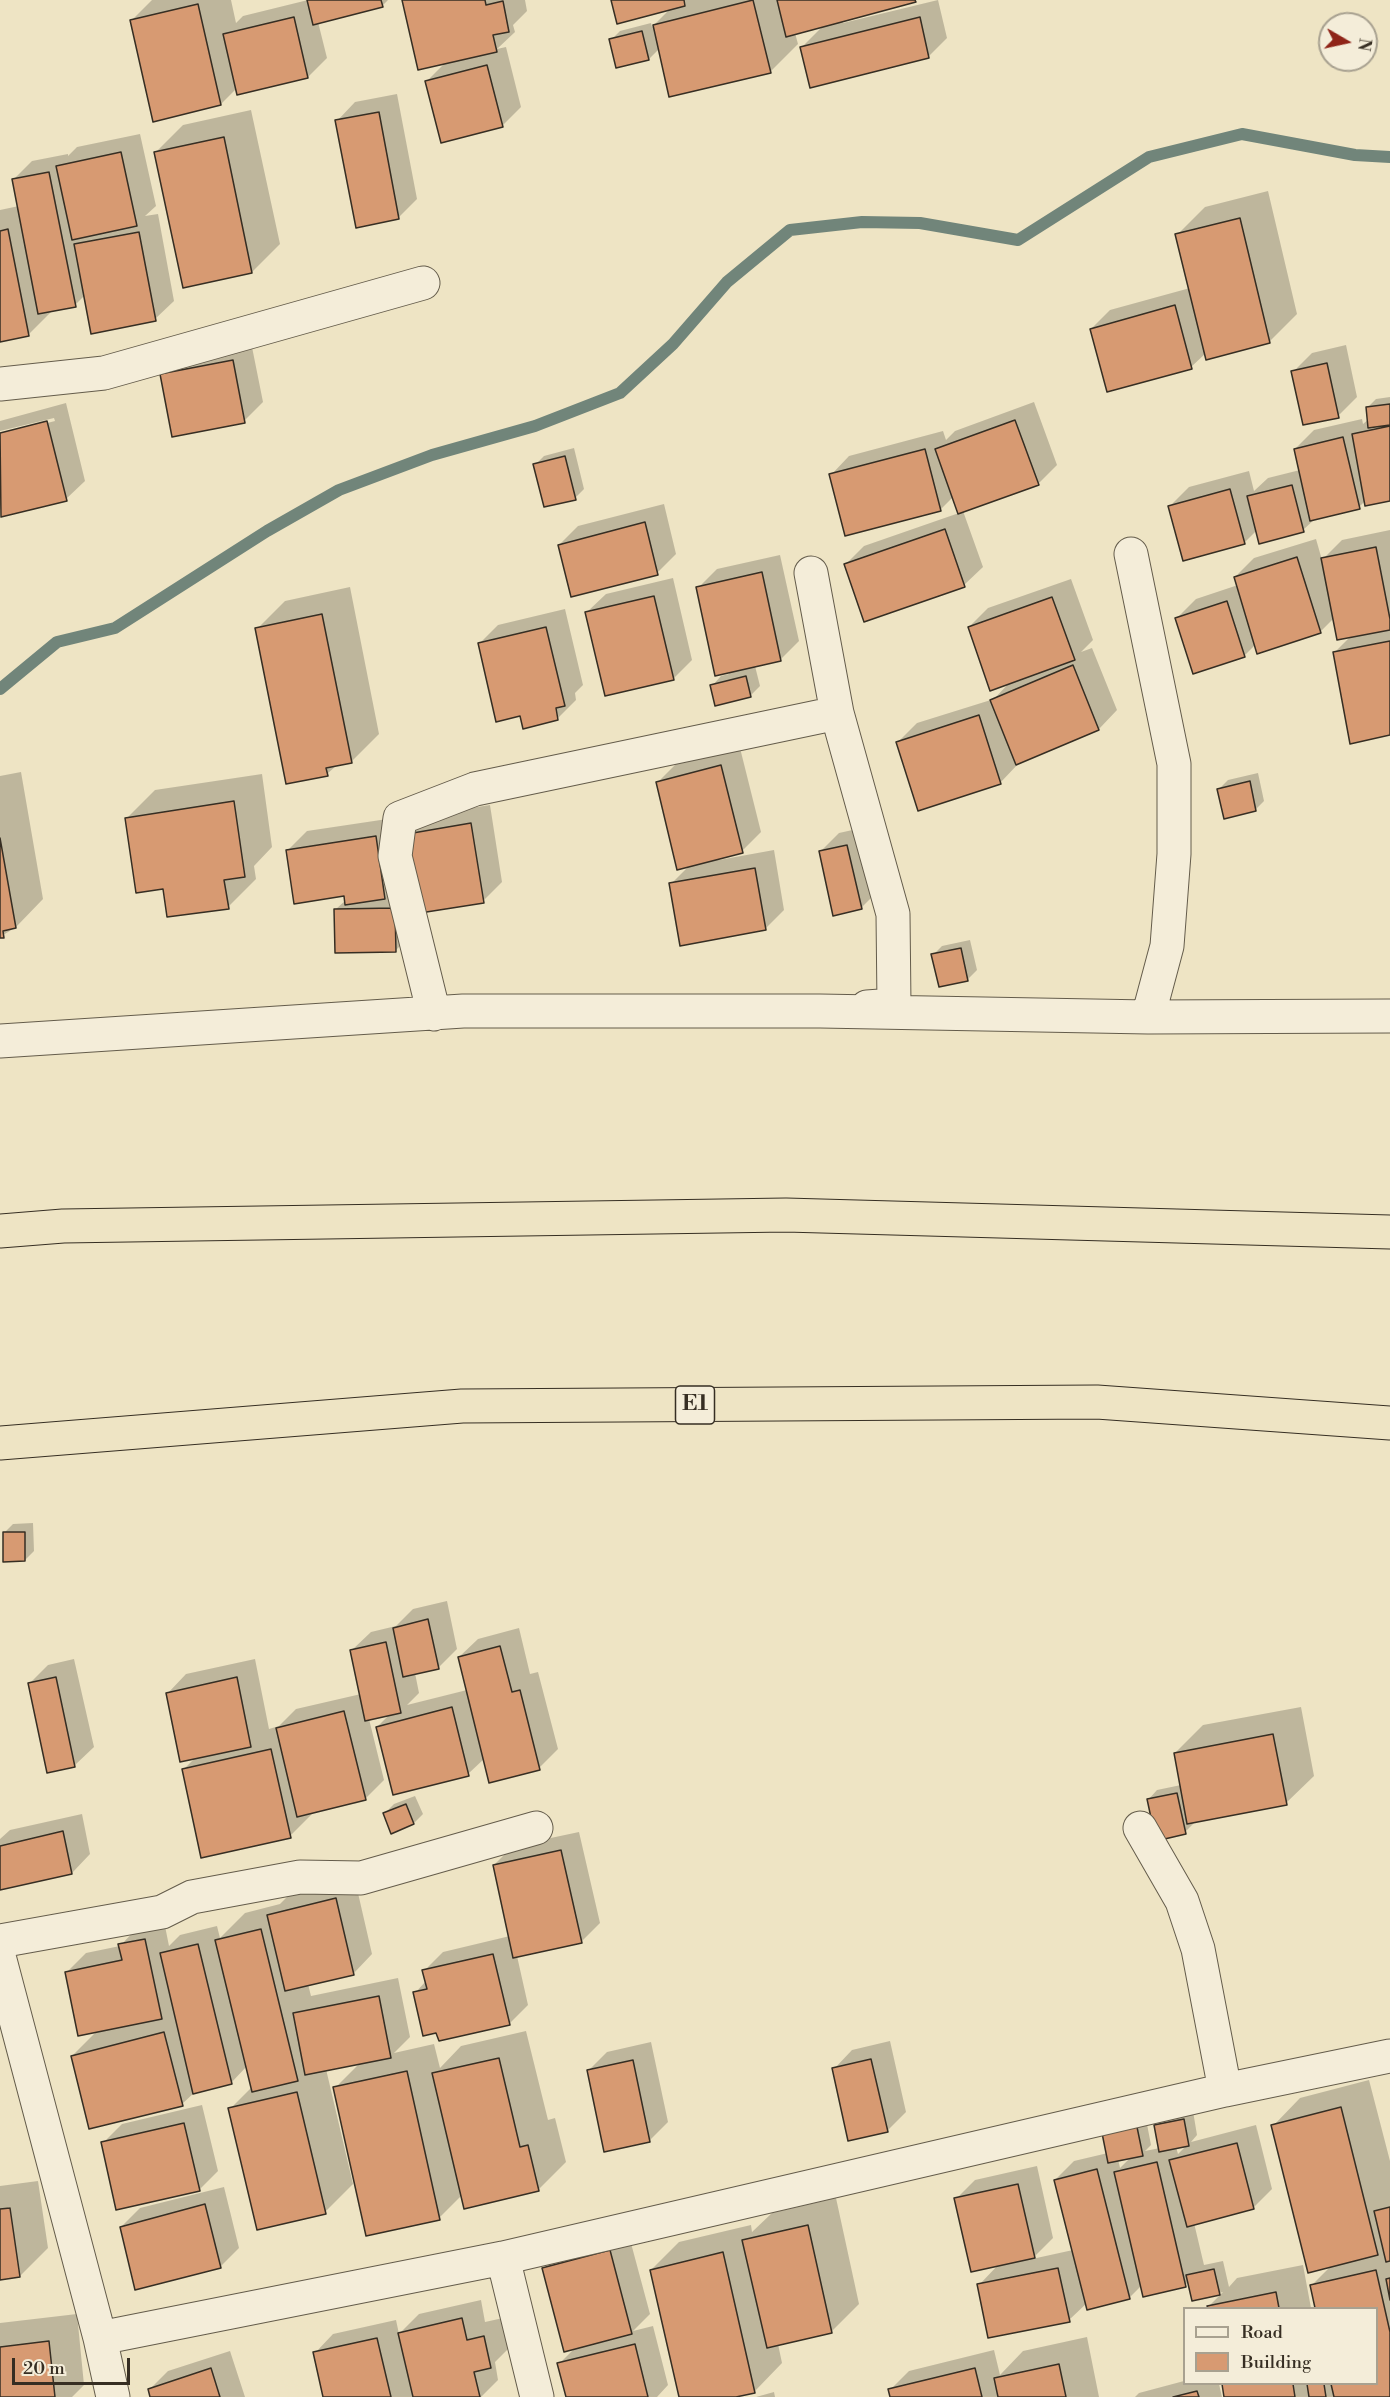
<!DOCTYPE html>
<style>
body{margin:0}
#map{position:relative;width:1390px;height:2397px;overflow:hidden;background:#eee4c4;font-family:"Libre Bodoni",serif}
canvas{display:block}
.legend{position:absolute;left:1183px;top:2307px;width:195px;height:78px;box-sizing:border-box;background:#f4edd9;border:2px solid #a8a190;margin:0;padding:8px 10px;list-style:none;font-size:18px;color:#362e23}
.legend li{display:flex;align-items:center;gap:12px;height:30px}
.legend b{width:30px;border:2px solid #a8a190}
.north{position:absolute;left:1318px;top:12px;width:60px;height:60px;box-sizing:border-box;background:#f4edd9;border:2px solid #a8a190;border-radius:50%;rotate:99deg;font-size:16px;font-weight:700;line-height:24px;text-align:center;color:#362e23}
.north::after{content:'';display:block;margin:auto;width:21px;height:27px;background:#8f2418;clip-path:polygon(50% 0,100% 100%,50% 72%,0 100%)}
.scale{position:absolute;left:12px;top:2358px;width:118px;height:27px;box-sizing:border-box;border:3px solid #362e23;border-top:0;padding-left:8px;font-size:18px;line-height:21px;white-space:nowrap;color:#362e23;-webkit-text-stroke:4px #f4edd9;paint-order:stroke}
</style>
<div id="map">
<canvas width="1390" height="2397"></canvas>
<ul class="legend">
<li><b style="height:8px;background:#f4edd9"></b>Road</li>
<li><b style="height:16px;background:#d79a72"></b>Building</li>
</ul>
<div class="north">N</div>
<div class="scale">20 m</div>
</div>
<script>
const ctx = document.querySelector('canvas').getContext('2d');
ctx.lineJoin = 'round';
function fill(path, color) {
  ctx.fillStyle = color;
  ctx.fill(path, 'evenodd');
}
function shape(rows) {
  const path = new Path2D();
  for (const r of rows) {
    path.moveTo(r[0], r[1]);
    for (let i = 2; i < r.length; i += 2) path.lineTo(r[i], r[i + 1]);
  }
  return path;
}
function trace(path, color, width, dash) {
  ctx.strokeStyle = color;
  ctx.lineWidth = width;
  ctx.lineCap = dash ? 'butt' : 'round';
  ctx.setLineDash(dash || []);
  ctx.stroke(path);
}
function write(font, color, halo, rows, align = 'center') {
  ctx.font = font + ' "Libre Bodoni",serif';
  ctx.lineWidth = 4.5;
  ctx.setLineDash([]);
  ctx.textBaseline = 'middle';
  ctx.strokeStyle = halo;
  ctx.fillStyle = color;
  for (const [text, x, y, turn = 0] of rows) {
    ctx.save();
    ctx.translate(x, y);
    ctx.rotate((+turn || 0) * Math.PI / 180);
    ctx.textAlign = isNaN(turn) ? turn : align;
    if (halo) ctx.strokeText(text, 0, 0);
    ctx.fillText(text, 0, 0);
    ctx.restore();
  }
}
const shadow = shape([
 [152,0,231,0,236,23,243,16,308,0,388,0,382,6,318,22,327,58,308,77,237,88,221,104,131,21],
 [404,0,525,0,527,11,513,25,515,32,497,49,506,47,521,107,502,126,427,81,446,62],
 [613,0,916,0,842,21,843,23,938,0,947,38,928,57,801,48,824,25,795,33,798,44,770,72,660,48,649,59,611,40,620,31,651,23,652,27,671,8],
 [397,94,417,199,399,217,337,121,355,102],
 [251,110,280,244,252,272,155,153,183,125],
 [140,134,156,206,145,216,158,214,174,301,155,319,85,295,75,305,53,310,29,334,0,340,0,210,19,206,13,180,32,161,68,154,68,156,77,147],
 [1268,191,1297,314,1269,342,1206,353,1191,367,1091,329,1110,310,1190,288,1177,235,1205,207],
 [251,342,263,402,244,421,161,375,180,356],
 [1346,345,1357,397,1338,416,1293,372,1312,353],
 [1390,397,1390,499,1365,501,1359,507,1316,518,1303,530,1257,530,1244,543,1170,506,1189,487,1249,471,1254,491,1268,478,1300,470,1295,449,1314,430,1362,419,1363,424,1369,419,1367,408,1376,399],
 [1034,402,1057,465,1038,484,963,511,983,567,964,585,845,565,864,546,959,513,953,497,940,510,831,475,849,456,943,431,946,440,955,431],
 [66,403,85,481,66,499,2,516,0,506,0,435,55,421,54,418,0,431,0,421],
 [574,448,584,489,575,498,535,465,544,456],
 [664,504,676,554,657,573,559,545,578,526],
 [1390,530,1390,734,1335,652,1351,636,1334,618,1320,632,1256,644,1244,656,1177,618,1196,599,1238,585,1235,577,1254,558,1316,539,1322,560,1342,540],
 [780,555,799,641,780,660,755,666,760,686,750,696,712,686,721,676,729,674,698,588,717,569],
 [673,578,692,660,673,679,587,612,606,594],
 [1071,579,1093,640,1081,652,1092,648,1117,710,1099,729,1019,763,1000,783,898,742,917,723,994,699,1010,682,969,627,988,608],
 [350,587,379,734,351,762,337,765,327,774,257,629,285,601],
 [565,609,583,685,575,693,576,700,557,719,521,715,479,644,498,625],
 [740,748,761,832,742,851,719,858,719,860,774,850,784,910,765,929,671,884,690,865,657,783,676,764],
 [21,772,43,899,16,927,0,937,0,776],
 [1258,773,1264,801,1255,810,1219,789,1228,780],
 [262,774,272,847,254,866,256,879,228,907,164,887,127,818,155,790],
 [490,805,502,882,483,901,408,834,427,815],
 [394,818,414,932,395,951,336,909,346,900,345,895,288,850,307,831],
 [866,827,880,889,861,908,820,852,839,833],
 [970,940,977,970,968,979,933,955,942,946],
 [33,1523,34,1551,25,1560,4,1533,13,1524],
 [447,1601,457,1649,438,1668,415,1673,419,1693,407,1705,467,1690,459,1657,478,1639,519,1628,530,1674,538,1672,558,1749,539,1768,485,1758,468,1774,377,1727,390,1714,369,1719,384,1780,365,1799,315,1811,290,1836,183,1770,196,1757,168,1693,186,1674,255,1659,269,1729,279,1726,296,1709,361,1694,352,1650,371,1632,396,1626,413,1609],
 [74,1659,94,1747,75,1765,29,1684,48,1665],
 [1301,1707,1314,1776,1286,1803,1194,1821,1194,1823,1185,1832,1148,1800,1157,1790,1181,1785,1175,1753,1203,1725],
 [415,1796,423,1814,414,1823,385,1813,394,1804],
 [82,1814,90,1854,72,1873,0,1889,0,1839,10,1830],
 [579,1832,600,1923,581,1942,517,1956,528,2005,509,2024,415,1993,426,1981,424,1971,443,1952,510,1936,494,1865,513,1846],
 [355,1880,372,1954,354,1973,308,1984,311,1996,398,1978,410,2037,394,2053,434,2044,440,2068,461,2046,526,2031,548,2120,555,2118,566,2162,538,2190,462,2195,439,2218,335,2088,360,2063,326,2069,353,2184,325,2212,230,2109,252,2087,247,2066,231,2083,195,2092,182,2104,72,2056,98,2030,67,1972,86,1953,120,1946,139,1926,164,1921,169,1946,180,1935,217,1926,220,1938,245,1913,280,1904,288,1896],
 [890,2041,906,2112,887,2131,834,2069,852,2050],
 [651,2042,668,2122,649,2141,588,2071,607,2052],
 [1369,2080,1390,2161,1390,2397,1226,2397,1223,2384,1376,2384,1376,2308,1317,2308,1311,2286,1332,2265,1273,2126,1300,2098],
 [202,2105,218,2171,199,2190,103,2143,122,2124],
 [1193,2111,1197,2135,1191,2142,1256,2125,1272,2189,1253,2208,1194,2223,1204,2265,1223,2261,1229,2287,1237,2278,1303,2265,1311,2308,1209,2308,1209,2306,1223,2292,1193,2299,1189,2282,1185,2285,1141,2286,1130,2297,1087,2303,1069,2320,979,2285,999,2264,956,2199,975,2180,1037,2166,1053,2238,1032,2259,1073,2250,1055,2180,1074,2161,1108,2153,1146,2119,1151,2145,1145,2151,1160,2148,1155,2126,1165,2116],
 [1187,2145,1178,2154,1176,2147],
 [1132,2156,1120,2168,1118,2159],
 [38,2181,48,2248,20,2276,0,2279,0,2186],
 [224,2187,239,2248,220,2267,121,2227,140,2208],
 [836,2198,859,2304,832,2331,778,2344,782,2363,755,2391,729,2397,681,2397,651,2270,679,2242,751,2225,752,2232,772,2213],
 [628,2232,650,2314,633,2331,653,2326,668,2385,657,2397,567,2397,559,2364,575,2348,544,2269,563,2250],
 [481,2300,485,2322,503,2318,509,2348,495,2362,498,2380,481,2397,325,2397,315,2353,333,2334,396,2320,399,2334,419,2314],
 [77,2314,84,2385,72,2397,0,2397,0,2323],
 [1087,2337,1099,2397,892,2397,890,2390,909,2371,994,2350,1000,2375,1023,2351],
 [230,2351,245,2397,152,2397,149,2390,168,2371],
 [1184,2381,1184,2384,1219,2384,1222,2397,1135,2397,1139,2393],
 [774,2392,775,2397,756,2397]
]);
const stream = shape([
 [0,689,57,642,115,628,267,531,339,490,432,455,535,426,620,393,673,344,727,282,790,230,862,222,920,223,1018,240,1149,157,1242,134,1355,155,1390,157]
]);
const building = shape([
 [307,0,381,0,383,7,313,25,307,0],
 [402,0,485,0,486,5,503,1,509,32,493,35,497,52,418,70,402,0],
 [611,0,684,0,685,6,617,24,611,0],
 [753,0,771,73,669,97,653,25,753,0],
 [777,0,915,0,916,2,786,37,777,0],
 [198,4,221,105,153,122,130,20,198,4],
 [294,17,308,78,237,95,223,34,294,17],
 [920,17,929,58,810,88,800,47,920,17],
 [642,31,649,60,616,68,609,39,642,31],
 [487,65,503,127,441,143,425,81,487,65],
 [379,112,399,219,356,228,335,120,379,112],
 [224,137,252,273,183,288,154,152,224,137],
 [121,152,137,226,72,240,56,166,121,152],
 [49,172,76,307,38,314,12,179,49,172],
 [1240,218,1270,343,1206,360,1175,234,1240,218],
 [8,229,29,336,0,342,0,231,8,229],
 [139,232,156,321,91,334,74,244,139,232],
 [1175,305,1192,369,1107,392,1090,329,1175,305],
 [233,360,245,423,172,437,160,374,233,360],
 [1327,363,1339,418,1303,425,1291,371,1327,363],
 [1390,404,1390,425,1368,428,1366,407,1390,404],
 [1015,420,1039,485,958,514,935,449,1015,420],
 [47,421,67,501,1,517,0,433,47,421],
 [1390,426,1390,501,1365,506,1352,434,1390,426],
 [1343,437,1360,509,1310,521,1294,449,1343,437],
 [925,449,941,511,845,536,829,474,925,449],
 [565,456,576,500,544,507,533,464,565,456],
 [1292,485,1304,532,1259,544,1247,496,1292,485],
 [1230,489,1245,544,1183,561,1168,506,1230,489],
 [645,522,658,575,571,597,558,545,645,522],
 [945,529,965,587,864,622,844,564,945,529],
 [1376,547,1390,619,1390,630,1337,640,1321,558,1376,547],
 [1297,557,1321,633,1257,654,1234,577,1297,557],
 [762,572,781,661,715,676,696,587,762,572],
 [654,596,674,680,605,696,585,612,654,596],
 [1052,597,1075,660,990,691,968,627,1052,597],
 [1227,601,1245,657,1193,674,1175,618,1227,601],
 [322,614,352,763,326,768,328,776,286,784,255,628,322,614],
 [546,627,565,706,556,708,558,720,523,729,520,716,496,722,478,643,546,627],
 [1390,641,1390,735,1350,744,1333,652,1390,641],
 [1073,665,1099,730,1016,765,990,700,1073,665],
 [746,676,751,697,715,706,710,685,746,676],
 [979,715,1001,784,918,811,896,742,979,715],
 [721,765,743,853,677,870,656,782,721,765],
 [1250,781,1256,811,1224,819,1217,789,1250,781],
 [234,801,245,877,224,880,229,909,167,917,163,889,136,893,125,818,234,801],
 [471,823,484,903,420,913,407,834,471,823],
 [376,836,385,899,345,905,344,896,294,904,286,850,376,836],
 [0,838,16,928,3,931,4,938,0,938,0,838],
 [847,845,862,909,833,916,819,851,847,845],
 [755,868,766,930,680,946,669,883,755,868],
 [395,908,396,952,335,953,334,909,395,908],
 [961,948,968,981,939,987,931,954,961,948],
 [3,1532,25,1532,25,1561,3,1562,3,1532],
 [428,1619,439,1669,403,1677,393,1628,428,1619],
 [386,1642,401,1713,365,1721,350,1650,386,1642],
 [500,1646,512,1692,520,1690,540,1770,489,1783,458,1657,500,1646],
 [56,1677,75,1767,47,1773,28,1683,56,1677],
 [237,1677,251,1747,180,1762,166,1693,237,1677],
 [452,1707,469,1776,393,1795,376,1727,452,1707],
 [344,1711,366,1800,297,1817,276,1728,344,1711],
 [1273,1734,1287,1805,1187,1824,1174,1753,1273,1734],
 [271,1749,291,1838,201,1858,182,1769,271,1749],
 [1177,1793,1186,1834,1156,1841,1147,1799,1177,1793],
 [406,1804,414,1824,391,1834,383,1813,406,1804],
 [63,1831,72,1874,0,1890,0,1846,63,1831],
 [561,1850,582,1943,513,1958,493,1865,561,1850],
 [336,1898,354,1975,285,1991,267,1915,336,1898],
 [261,1929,298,2081,252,2092,215,1940,261,1929],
 [145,1939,162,2019,78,2036,65,1972,122,1960,118,1944,145,1939],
 [198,1944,232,2084,193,2094,160,1953,198,1944],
 [493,1954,510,2025,439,2041,436,2033,423,2036,413,1992,427,1989,422,1970,493,1954],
 [379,1996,391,2058,305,2075,293,2013,379,1996],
 [164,2032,183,2106,89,2129,71,2056,164,2032],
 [499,2058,520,2147,528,2145,539,2191,464,2209,432,2073,499,2058],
 [871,2059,888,2132,848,2141,832,2068,871,2059],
 [633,2060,650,2142,604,2152,587,2070,633,2060],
 [407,2071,440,2220,366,2236,333,2087,407,2071],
 [297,2092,326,2214,257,2230,228,2108,297,2092],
 [1341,2107,1378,2255,1308,2273,1271,2125,1341,2107],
 [1184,2119,1189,2146,1159,2152,1154,2125,1184,2119],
 [184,2123,200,2191,116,2210,101,2142,184,2123],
 [1137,2127,1143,2156,1108,2163,1102,2133,1137,2127],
 [1237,2143,1254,2209,1187,2227,1169,2160,1237,2143],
 [1157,2162,1186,2287,1143,2297,1114,2172,1157,2162],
 [1097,2169,1130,2299,1087,2310,1054,2180,1097,2169],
 [1018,2184,1035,2258,971,2272,954,2198,1018,2184],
 [205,2204,221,2268,135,2290,120,2227,205,2204],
 [1390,2207,1390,2261,1386,2262,1374,2211,1390,2207],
 [10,2208,20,2277,0,2280,0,2209,10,2208],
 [808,2225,832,2333,767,2348,742,2240,808,2225],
 [610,2250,632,2334,564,2352,542,2268,610,2250],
 [723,2252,755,2393,736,2397,679,2397,650,2270,723,2252],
 [1058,2268,1070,2322,988,2338,977,2284,1058,2268],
 [1214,2269,1220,2295,1192,2301,1186,2275,1214,2269],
 [1376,2270,1390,2332,1390,2397,1334,2397,1331,2384,1376,2384,1376,2308,1315,2308,1310,2285,1376,2270],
 [1390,2278,1390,2300,1386,2279,1390,2278],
 [1276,2292,1279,2308,1208,2308,1207,2306,1276,2292],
 [462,2318,467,2340,484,2336,491,2368,474,2372,480,2397,413,2397,398,2333,462,2318],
 [377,2338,391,2397,323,2397,313,2352,377,2338],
 [49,2341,55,2397,0,2397,0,2347,49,2341],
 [635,2344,648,2397,566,2397,557,2363,635,2344],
 [1059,2364,1066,2397,998,2397,994,2378,1059,2364],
 [211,2368,220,2397,150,2397,148,2389,211,2368],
 [975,2368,982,2397,890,2397,888,2389,975,2368],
 [1222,2384,1293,2384,1295,2397,1224,2397,1222,2384],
 [1307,2384,1324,2384,1326,2397,1309,2397,1307,2384],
 [1197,2391,1199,2397,1173,2397,1197,2391]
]);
const minor = shape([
 [0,384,104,373,423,283],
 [1131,554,1174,764,1174,854,1167,946,1148,1017],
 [811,573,837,713,893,914,894,1005,867,1007],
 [434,1014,395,856,400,818,475,789,837,713],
 [0,1041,463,1011,820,1011,1148,1017,1390,1016],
 [1140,1828,1182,1901,1198,1949,1225,2090],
 [0,1941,162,1912,192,1897,300,1877,361,1878,536,1828],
 [0,1960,100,2338,113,2397],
 [503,2258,537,2397],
 [100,2338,503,2258,1225,2090,1390,2056]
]);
const highway = shape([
 [0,1231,63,1226,786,1215,1390,1232],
 [0,1443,462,1406,1097,1402,1390,1423]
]);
const shields = [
 [695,1405,39]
];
const shieldNames = [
 ["E1",695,1405]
];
fill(shadow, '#0003');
trace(stream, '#71857a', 12);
fill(building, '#d79a72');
trace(building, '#362e23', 1.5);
trace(minor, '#645c4b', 35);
trace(highway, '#362e23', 35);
trace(minor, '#f4edd9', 33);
trace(highway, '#eee4c4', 33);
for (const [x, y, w] of shields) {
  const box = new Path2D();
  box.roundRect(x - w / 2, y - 19, w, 38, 4.5);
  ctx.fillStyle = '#f4edd9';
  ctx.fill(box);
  trace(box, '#362e23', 1.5);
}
write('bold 22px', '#362e23', null, shieldNames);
</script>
